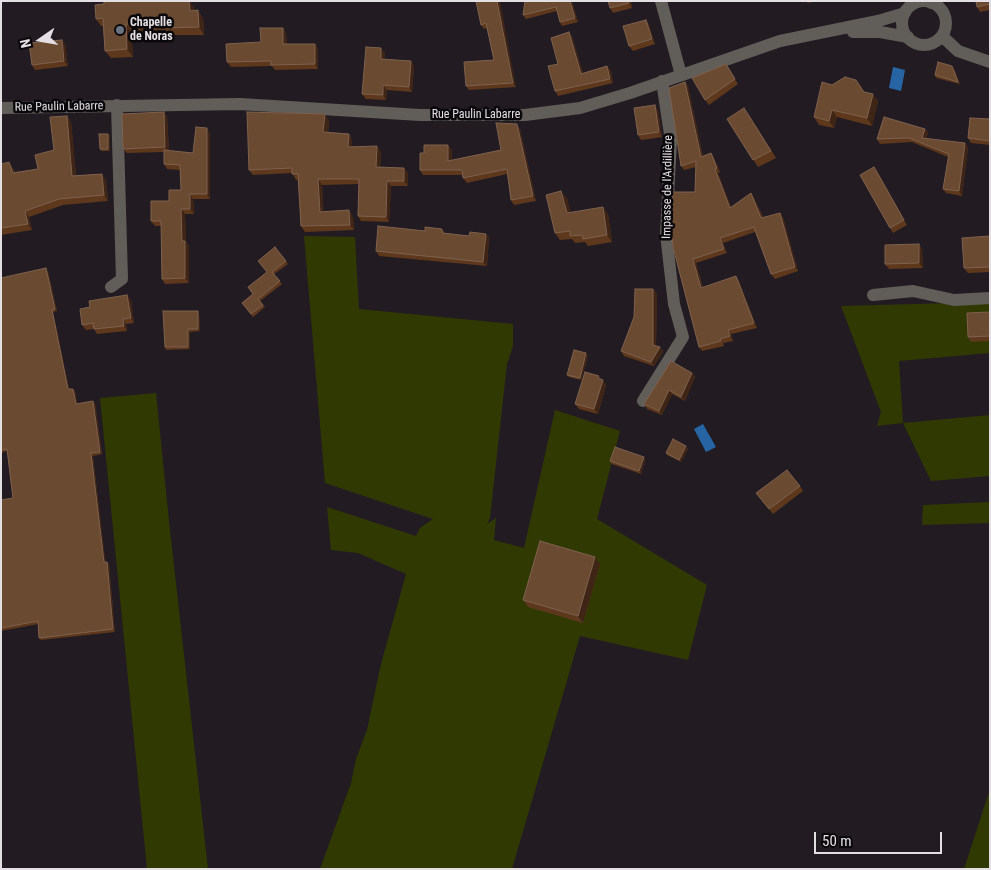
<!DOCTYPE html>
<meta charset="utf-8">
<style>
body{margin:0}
#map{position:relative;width:991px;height:870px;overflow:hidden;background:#221c22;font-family:"Roboto Condensed",sans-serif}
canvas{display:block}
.frame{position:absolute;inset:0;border:2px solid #e3dfe3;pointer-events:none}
.north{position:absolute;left:15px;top:15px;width:50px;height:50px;-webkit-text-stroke:4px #0a080a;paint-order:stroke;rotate:257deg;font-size:14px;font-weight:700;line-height:20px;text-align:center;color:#e3dfe3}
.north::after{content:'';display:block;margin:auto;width:18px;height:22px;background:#e3dfe3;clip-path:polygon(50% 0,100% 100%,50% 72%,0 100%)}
.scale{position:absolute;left:814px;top:832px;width:128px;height:22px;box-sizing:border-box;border:2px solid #e3dfe3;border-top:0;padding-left:6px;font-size:15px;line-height:18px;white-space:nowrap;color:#e3dfe3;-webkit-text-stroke:4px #0a080a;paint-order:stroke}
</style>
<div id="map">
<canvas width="991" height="870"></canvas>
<div class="frame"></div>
<div class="north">N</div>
<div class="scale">50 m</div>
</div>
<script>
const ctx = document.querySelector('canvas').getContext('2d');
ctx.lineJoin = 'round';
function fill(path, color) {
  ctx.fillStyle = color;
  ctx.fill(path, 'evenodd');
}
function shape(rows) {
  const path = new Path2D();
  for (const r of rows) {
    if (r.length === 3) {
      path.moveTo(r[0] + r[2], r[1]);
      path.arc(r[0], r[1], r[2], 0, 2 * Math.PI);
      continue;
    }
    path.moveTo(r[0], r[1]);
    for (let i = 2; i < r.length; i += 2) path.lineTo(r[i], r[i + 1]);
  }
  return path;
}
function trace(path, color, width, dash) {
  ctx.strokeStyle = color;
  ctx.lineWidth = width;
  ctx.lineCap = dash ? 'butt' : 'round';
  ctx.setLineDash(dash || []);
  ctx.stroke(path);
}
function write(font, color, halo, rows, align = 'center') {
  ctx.font = font + ' "Roboto Condensed",sans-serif';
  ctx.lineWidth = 5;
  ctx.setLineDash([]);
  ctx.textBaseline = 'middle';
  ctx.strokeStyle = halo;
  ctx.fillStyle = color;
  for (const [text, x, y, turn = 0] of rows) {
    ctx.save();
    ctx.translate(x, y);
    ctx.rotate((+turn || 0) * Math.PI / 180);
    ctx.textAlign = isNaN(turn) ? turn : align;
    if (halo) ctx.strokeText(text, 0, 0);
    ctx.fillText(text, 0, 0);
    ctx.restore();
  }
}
const green = shape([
 [304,236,355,237,359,309,513,324,513,346,507,364,490,518,487,524,496,518,494,540,524,548,555,410,620,431,597,519,707,585,688,660,580,636,512,869,320,869,351,783,356,759,367,730,381,664,406,574,358,553,331,550,327,507,416,536,420,528,433,519,325,483],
 [990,302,990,353,899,361,903,423,990,415,990,476,931,481,903,423,877,426,881,412,841,306],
 [156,393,169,521,208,869,147,869,100,398],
 [990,502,990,523,922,525,923,505],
 [989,792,990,869,964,869]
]);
const water = shape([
 [893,67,905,70,901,91,889,88],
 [703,424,716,447,706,452,694,429]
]);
const minor = shape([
 [661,1,681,75],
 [931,3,932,1],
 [111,287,122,279,117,105],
 [873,295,913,291,954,300,990,298],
 [643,401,683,337,674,304,666,234,671,141,662,81]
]);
const tertiary = shape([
 [924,23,22],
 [853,32,880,32,908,37],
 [942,36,958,51,990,62],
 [1,108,240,104,420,115,525,115,580,108,630,93,780,41,878,21,905,13]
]);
const wall = shape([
 [476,1,516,87,469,90,466,86,494,60,487,28,484,29,481,25],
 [572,1,578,22,562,26,560,22,557,11,526,19,523,15],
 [608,1,631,1,632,8,613,13,610,8],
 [806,1,815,1,808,3],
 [990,1,990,10,980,12,977,7],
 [194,8,194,11,203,18,204,35,169,35,165,30,131,31,133,57,111,58,105,51,103,26,101,26,96,19],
 [646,20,649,25,655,44,633,51,629,46],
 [283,28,286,33,287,44,318,48,318,69,275,70,272,66,231,67,227,62,261,42],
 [569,32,572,37,583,73,607,66,611,71,613,83,558,96,555,91,558,64],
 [65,44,68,66,35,70,32,65],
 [385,53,384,59,414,66,412,92,387,90,386,100,366,99,362,94],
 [726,64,738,84,709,105,705,100],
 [954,69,960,84,936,78,935,75],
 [685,82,688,86,703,156,711,153,714,158,720,172,718,173,731,207,754,198,763,217,783,217,798,271,775,279,771,274,755,232,723,243,727,253,696,263,703,287,739,281,757,328,731,334,733,341,723,343,724,346,702,351,699,347,673,247,695,192,696,167,684,170,681,166],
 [865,92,878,101,872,126,837,117,834,128,819,125,814,117],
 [658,110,662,137,641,140,638,135],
 [164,112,167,117,169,151,193,153,210,133,210,199,193,199,194,214,185,214,186,242,189,246,189,283,165,284,162,279,161,226,155,226,151,221,169,201,181,190,180,170,167,169,164,164,164,152,127,153,123,149],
 [749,115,776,158,758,167,727,119],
 [67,116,71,122,76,176,106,180,108,201,63,205,29,217,32,230,1,235,1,164,13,168,15,172,38,169,54,150],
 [990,119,990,145,971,143,968,138],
 [329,120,328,133,349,134,352,140,352,146,381,152,380,167,408,173,408,186,391,186,389,222,361,221,358,216,359,184,322,185,323,211,353,216,354,230,305,232,301,226,298,180,296,180,292,173,253,175,249,170],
 [520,129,536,201,514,205,511,200,507,174,467,183,463,178,463,175,423,175,420,170,452,150,452,160,501,150],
 [925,129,928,133,926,138,968,147,962,196,946,193,943,189,948,157,912,142,880,144,877,139],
 [108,134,110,136,110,151,101,151,100,149],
 [874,167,907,225,893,233,890,228],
 [567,198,570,213,608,214,612,242,588,246,585,242,575,243,572,239,560,240,555,233],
 [442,229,445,233,469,236,486,234,489,238,487,266,379,256,376,251,425,231],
 [990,236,990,272,968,273,964,268],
 [919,244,922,249,923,268,889,269,885,264],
 [275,247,288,264,274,274,282,284,260,301,265,307,253,317,242,303,253,294,267,272],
 [48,271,57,311,53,312,69,389,73,389,75,391,77,404,95,403,102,454,93,456,105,562,107,562,109,564,115,632,41,640,39,638,38,624,1,631,1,500,13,498,7,451,1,453,1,278],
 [653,289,657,294,656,346,660,347,663,352,654,366,624,356,621,351],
 [127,295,131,300,134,323,126,324,127,331,97,334,94,329,86,330,82,325,90,307],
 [198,311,199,314,200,331,190,332,190,349,166,350,165,347],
 [990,312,990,341,971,342,968,337],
 [588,356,581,380,569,377,567,375],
 [692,373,695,377,685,401,672,394,662,415,647,409,644,404],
 [601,379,606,385,598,414,579,409,575,404],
 [688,449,681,462,667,455,666,453],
 [644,457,645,460,641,474,612,464,610,461],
 [800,486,803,491,773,514,756,493],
 [600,564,583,623,528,607,523,600]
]);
const shadedWall = shape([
 [190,1,194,8,195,18,190,11],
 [497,1,500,1,516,87,513,83],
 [570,1,572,1,578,22,575,18],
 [628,1,631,1,632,8,629,3],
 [198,10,203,18,204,35,199,27],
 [646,20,649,25,655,44,652,39],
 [126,24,131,31,133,57,127,49],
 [283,28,286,33,287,49,283,44],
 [569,32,572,37,584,78,581,74],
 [62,40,65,44,68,66,64,61],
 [315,44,318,48,318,69,315,64],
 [381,48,385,53,384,64,381,59],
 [411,61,414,66,412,92,409,87],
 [607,66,611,71,613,83,610,79],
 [685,82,688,86,704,162,701,157],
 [383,85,387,90,386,100,383,95],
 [873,94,878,101,872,126,867,118],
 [655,105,658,110,662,137,659,132],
 [832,110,837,117,834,128,829,121],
 [164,112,167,117,169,152,165,147],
 [325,114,329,120,327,138,323,132],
 [67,116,71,122,77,182,72,176],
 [517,124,520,129,536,201,533,196],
 [207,128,210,133,210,199,207,194],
 [925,129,928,133,925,142,922,138],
 [108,134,110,136,110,151,108,149],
 [349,134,352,140,352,152,348,147],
 [965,143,968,147,962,196,959,191],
 [448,145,452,150,452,166,448,161],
 [377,146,381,152,380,172,376,167],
 [711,153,714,158,720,172,717,168],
 [9,162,13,168,17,179,13,173],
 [874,167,878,172,907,225,904,220],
 [404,168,408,173,408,186,404,181],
 [715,169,718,173,733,212,730,208],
 [102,174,106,180,108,201,104,195],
 [318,179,322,185,324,217,320,212],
 [387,181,391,186,389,222,386,217],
 [561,191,567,198,573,220,567,213],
 [751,193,754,198,764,222,761,218],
 [190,194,193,199,194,214,190,209],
 [603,207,608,214,612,242,607,235],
 [181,209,185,214,186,242,189,246,189,283,185,278,182,241],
 [349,210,353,216,354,230,350,225],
 [25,211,29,217,32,230,28,224],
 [780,213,783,217,798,271,795,267],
 [486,234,489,238,487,266,483,262],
 [720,238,723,243,727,253,724,249],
 [919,244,922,249,923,268,919,263],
 [693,259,696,263,704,292,701,288],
 [46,268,48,271,57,311,55,309],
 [736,276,739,281,757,328,754,323],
 [653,289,657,294,656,350,653,345],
 [127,295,131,300,134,323,131,318],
 [52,310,53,312,70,392,68,389],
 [198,311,199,314,200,331,198,329],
 [123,319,126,324,127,331,124,326],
 [188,329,190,332,190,349,188,347],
 [728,330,731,334,733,341,730,336],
 [660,347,663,352,654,366,651,362],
 [586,353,588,356,581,380,580,378],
 [692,373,695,377,685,401,681,397],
 [603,380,606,385,598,414,594,409],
 [73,389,75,391,78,406,76,404],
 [669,390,672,394,662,415,659,411],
 [93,401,95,403,102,454,100,452],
 [686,446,688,449,681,462,679,460],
 [91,453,93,456,106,565,104,562],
 [644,457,645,460,641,474,639,471],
 [595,557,600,564,583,623,578,616],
 [107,562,109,564,115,632,113,629]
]);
const building = shape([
 [104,1,189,1,190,11,198,10,199,27,164,28,164,23,126,24,127,49,105,51,103,18,96,19,95,5,104,4,104,1],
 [476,1,497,1,513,83,466,86,464,62,494,60,486,23,481,25,476,1],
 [525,1,570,1,575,18,560,22,556,7,523,15,525,1],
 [608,1,628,1,629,3,610,8,608,1],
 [976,1,990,1,990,4,977,7,976,1],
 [646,20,652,39,629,46,623,26,646,20],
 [260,28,283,28,283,44,315,44,315,64,271,65,271,61,227,62,226,44,261,42,260,28],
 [569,32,581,74,607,66,610,79,555,91,548,66,558,64,551,38,569,32],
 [62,40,64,61,32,65,29,43,62,40],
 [366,47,381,48,381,59,411,61,409,87,383,85,383,95,362,94,366,47],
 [938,62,952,66,958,82,935,75,938,62],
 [726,64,735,79,705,100,692,78,726,64],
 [845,77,856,80,864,92,873,94,867,118,832,110,829,121,814,117,822,82,832,85,845,77],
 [685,82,701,157,711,153,717,168,715,169,730,208,751,193,761,218,780,213,795,267,771,274,754,227,720,238,724,249,693,259,701,288,736,276,754,323,728,330,730,336,720,339,721,341,699,347,673,247,671,229,673,192,695,192,696,161,681,166,669,88,685,82],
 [655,105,659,132,638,135,634,108,655,105],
 [744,108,771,151,753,160,727,119,744,108],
 [164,112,165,147,123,149,122,114,164,112],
 [247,112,325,114,323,132,349,134,348,147,377,146,376,167,404,168,404,181,387,181,386,217,358,216,359,179,318,179,320,212,349,210,350,225,301,226,298,174,292,174,292,168,249,170,247,112],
 [67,116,72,176,102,174,104,195,59,199,25,211,28,224,1,228,1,164,9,162,13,173,38,169,35,155,54,150,50,117,67,116],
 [884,117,925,129,922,138,965,143,959,191,943,189,949,154,909,138,877,139,884,117],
 [970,118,990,119,990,141,968,138,970,118],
 [496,123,517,124,533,196,511,200,507,169,463,178,462,170,420,170,420,153,424,153,424,145,448,145,448,161,501,150,496,123],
 [196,127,207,128,207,194,190,194,190,209,181,209,182,241,185,241,185,278,162,279,161,221,151,221,151,201,169,201,169,190,181,190,180,165,164,164,164,150,193,153,196,127],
 [99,134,108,134,108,149,100,149,99,134],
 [874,167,904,220,890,228,860,175,874,167],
 [561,191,567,213,603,207,607,235,583,239,582,235,570,236,570,231,555,233,546,195,561,191],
 [378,226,425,231,425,227,442,229,442,233,469,236,470,232,486,234,483,262,376,251,378,226],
 [990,236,990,267,964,268,962,238,990,236],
 [919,244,919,263,885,264,885,245,919,244],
 [275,247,286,261,272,272,280,281,258,299,263,305,251,314,242,303,253,294,248,287,267,272,258,261,275,247],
 [46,268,55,309,52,310,68,389,73,389,76,404,93,401,100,452,91,453,104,562,107,562,113,629,39,638,38,621,1,628,1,500,13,498,7,449,1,450,1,278,46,268],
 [635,289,653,289,653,345,660,347,651,362,621,351,634,317,635,289],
 [127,295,131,318,123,319,124,326,94,329,93,323,82,325,80,309,90,307,89,301,127,295],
 [163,311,198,311,198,329,188,329,188,347,165,347,163,311],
 [990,312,990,336,968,337,967,313,990,312],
 [574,350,586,353,580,378,567,375,574,350],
 [671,361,692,373,681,397,669,390,659,411,644,404,671,361],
 [585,372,599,376,598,378,603,380,594,409,575,404,585,372],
 [673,439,686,446,679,460,666,453,673,439],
 [615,447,644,457,639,471,610,461,615,447],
 [787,470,800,486,769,509,756,493,787,470],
 [540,541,595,557,578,616,523,600,540,541]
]);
const markers = [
 [120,30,5,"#6b7280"]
];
const poiNames = [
 ["Chapelle",130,23],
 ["de Noras",130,37]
];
const streetNames = [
 ["Rue Paulin Labarre",59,107,-1],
 ["Rue Paulin Labarre",476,115],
 ["Impasse de l'Ardillière",668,187,-89]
];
fill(green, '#313903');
fill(water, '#2664a4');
trace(minor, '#615e5a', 12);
trace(tertiary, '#615e5a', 12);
fill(wall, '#5d381d');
fill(shadedWall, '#3f2516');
fill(building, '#6b4a32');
trace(building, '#7e614e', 1);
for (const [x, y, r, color] of markers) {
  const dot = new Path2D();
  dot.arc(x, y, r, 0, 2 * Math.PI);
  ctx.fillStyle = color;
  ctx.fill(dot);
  trace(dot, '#0a080a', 2);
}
write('bold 12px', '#e3dfe3', '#0a080a', poiNames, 'left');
write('12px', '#e3dfe3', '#0a080a', streetNames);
</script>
